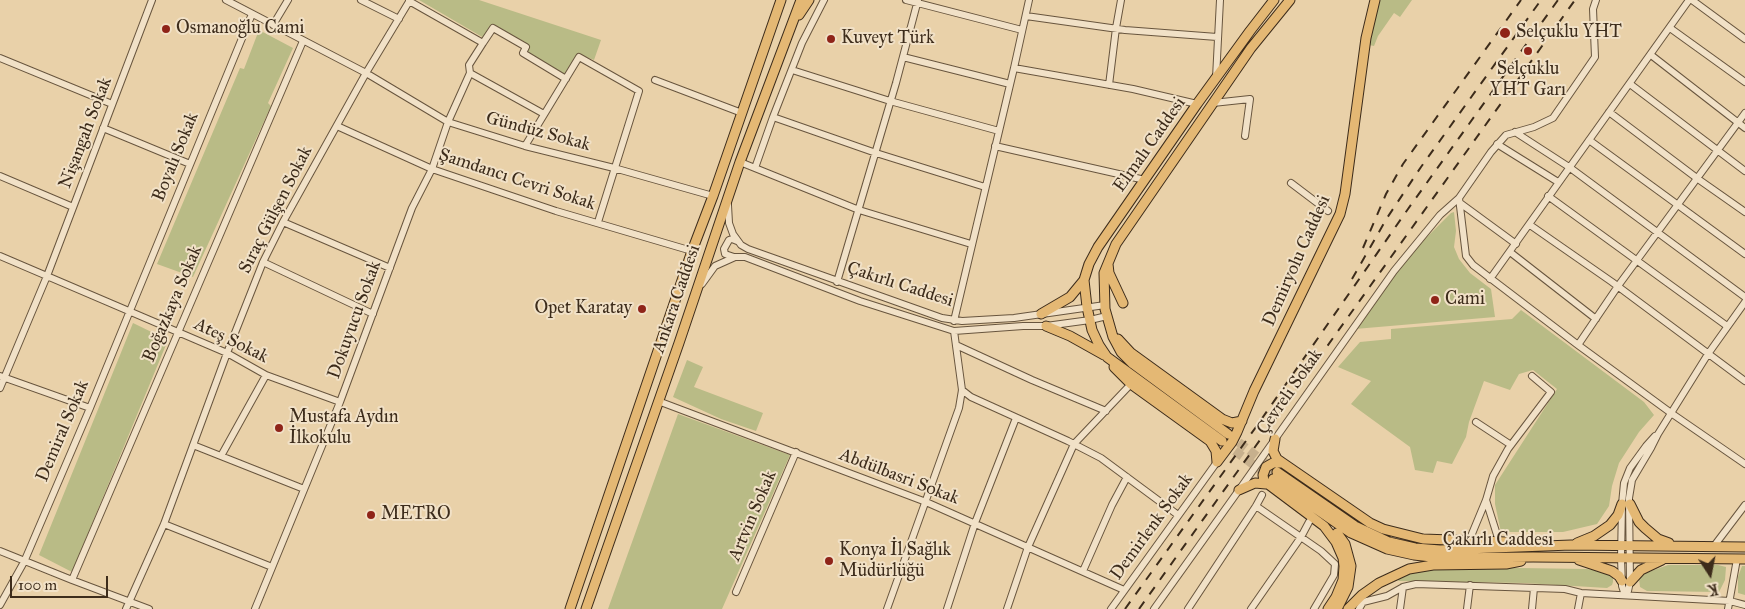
<!DOCTYPE html>
<meta charset="utf-8">
<style>
body{margin:0}
#map{position:relative;width:1745px;height:609px;overflow:hidden;background:#e9d1a9;font-family:"IM FELL Great Primer",serif}
canvas{display:block}
.north{position:absolute;left:1685px;top:549px;width:50px;height:50px;-webkit-text-stroke:4px #f1e1c7;paint-order:stroke;rotate:169deg;font-size:14px;font-weight:700;line-height:20px;text-align:center;color:#3d2c1b}
.north::after{content:'';display:block;margin:auto;width:18px;height:22px;background:#3d2c1b;clip-path:polygon(50% 0,100% 100%,50% 72%,0 100%)}
.scale{position:absolute;left:10px;top:576px;width:98px;height:22px;box-sizing:border-box;border:2px solid #3d2c1b;border-top:0;padding-left:6px;font-size:15px;line-height:18px;white-space:nowrap;color:#3d2c1b;-webkit-text-stroke:4px #f1e1c7;paint-order:stroke}
</style>
<div id="map">
<canvas width="1745" height="609"></canvas>
<div class="north">K</div>
<div class="scale">100 m</div>
</div>
<script>
const ctx = document.querySelector('canvas').getContext('2d');
ctx.lineJoin = 'round';
function fill(path, color) {
  ctx.fillStyle = color;
  ctx.fill(path, 'evenodd');
}
function shape(rows) {
  const path = new Path2D();
  for (const r of rows) {
    path.moveTo(r[0], r[1]);
    for (let i = 2; i < r.length; i += 2) path.lineTo(r[i], r[i + 1]);
  }
  return path;
}
function trace(path, color, width, dash) {
  ctx.strokeStyle = color;
  ctx.lineWidth = width;
  ctx.lineCap = dash ? 'butt' : 'round';
  ctx.setLineDash(dash || []);
  ctx.stroke(path);
}
function write(font, color, halo, rows, align = 'center') {
  ctx.font = font + ' "IM FELL Great Primer",serif';
  ctx.lineWidth = 4;
  ctx.setLineDash([]);
  ctx.textBaseline = 'middle';
  ctx.strokeStyle = halo;
  ctx.fillStyle = color;
  for (const [text, x, y, turn = 0] of rows) {
    ctx.save();
    ctx.translate(x, y);
    ctx.rotate((+turn || 0) * Math.PI / 180);
    ctx.textAlign = isNaN(turn) ? turn : align;
    if (halo) ctx.strokeText(text, 0, 0);
    ctx.fillText(text, 0, 0);
    ctx.restore();
  }
}
const green = shape([
 [419,0,479,0,601,40,594,60,581,55,567,76,527,53,525,42,491,25,484,38],
 [1380,0,1412,0,1400,17,1394,13,1378,36,1374,46,1369,45,1376,13],
 [259,30,293,48,268,103,271,106,193,277,157,264,240,68,244,69],
 [1454,212,1456,231,1454,247,1459,259,1470,273,1491,289,1495,317,1355,329,1412,252,1451,213],
 [1521,310,1644,402,1654,415,1639,432,1619,463,1612,486,1609,506,1597,524,1563,532,1501,532,1495,504,1495,485,1557,389,1533,370,1519,374,1510,390,1484,381,1469,422,1466,437,1452,464,1437,461,1433,473,1415,470,1410,447,1351,404,1371,381,1338,367,1360,342,1391,339,1391,329,1512,319],
 [133,323,168,340,72,572,39,555],
 [687,360,703,367,694,387,763,413,756,431,721,419,673,397],
 [678,414,790,455,722,609,608,609],
 [1668,565,1718,565,1726,567,1725,580,1719,592,1647,591,1640,587,1639,579,1643,574],
 [1742,566,1745,566,1745,595,1738,593,1738,577],
 [1451,567,1587,569,1607,572,1613,577,1613,582,1612,585,1607,588,1524,583,1399,581,1395,578,1415,572]
]);
const majorTunnel = shape([
 [1228,434,1277,472],
 [1224,443,1273,479]
]);
const minor = shape([
 [226,0,366,73,448,122,525,146,614,168,713,196],
 [361,0,399,19],
 [906,0,1022,30],
 [1596,0,1593,9,1595,57,1553,118,1534,127,1506,135,1491,152,1459,198,1466,256,1473,265,1578,345,1671,413,1745,464],
 [1692,0,1745,39],
 [409,1,483,43,493,28,526,47,523,53,566,79],
 [1026,16,1125,30,1217,37],
 [273,25,288,0],
 [1670,28,1745,82],
 [1651,55,1745,128],
 [903,57,1010,84],
 [0,58,112,104],
 [1014,68,1029,0],
 [792,70,890,101,999,131],
 [470,73,544,114],
 [1216,78,1220,0],
 [655,80,742,113],
 [1630,84,1745,171],
 [1109,85,1116,28,1121,0],
 [1213,103,1250,99,1245,136],
 [1609,112,1698,179,1745,212],
 [773,117,876,153,985,187],
 [337,126,432,169,556,211,692,251],
 [103,128,190,164],
 [1515,132,1569,167,1745,297],
 [1589,140,1745,254],
 [1497,144,1558,182],
 [525,146,579,57,639,91,598,222],
 [995,146,1145,180],
 [740,162,859,210,971,244],
 [755,168,773,117,802,43,824,0],
 [0,176,73,207],
 [1291,183,1328,211],
 [1548,196,1727,326],
 [1460,203,1516,244],
 [728,205,729,223,733,234,741,245,748,249,942,318,962,321,1014,318,1105,305],
 [283,222,390,268],
 [1530,225,1612,282,1745,381],
 [1510,252,1596,319],
 [0,256,227,353,266,375,340,402],
 [734,257,725,254,724,249,729,240,732,239,737,241],
 [263,262,373,314],
 [1490,279,1689,0],
 [837,282,896,83,918,0],
 [702,284,715,266,735,257,745,257,860,301,954,331,1023,326,1046,326,1090,320,1107,316],
 [954,321,1014,68,1133,89,1197,104],
 [956,345,1032,380,1106,411],
 [1578,345,1618,286,1745,113],
 [0,376,90,408],
 [0,388,47,276,152,0],
 [962,390,971,397,1068,441,1101,458,1178,515],
 [658,401,926,502,1124,590],
 [1476,422,1511,445],
 [193,445,304,489],
 [221,456,266,375],
 [1486,500,1499,541],
 [1256,506,1321,551,1335,564,1334,575,1314,609],
 [164,524,272,567],
 [1469,541,1486,500,1493,476,1508,449,1551,392,1532,376],
 [1714,546,1745,505],
 [0,551,72,580,149,609],
 [1083,571,1112,505,1127,477],
 [72,580,303,41],
 [736,592,796,452],
 [1625,595,1628,591,1630,582,1629,498,1632,480,1651,448,1658,434,1708,354,1745,302],
 [1625,595,1622,586,1621,558,1622,504,1624,483,1630,468,1646,446,1655,436],
 [0,605,24,562,90,408,252,14],
 [126,609,164,524,227,353,263,262,283,222,366,73,410,0],
 [255,609,340,402,412,208,432,169,448,122,470,73,469,65,483,43],
 [887,609,959,408,962,390,954,331],
 [947,609,975,523,1016,418],
 [1007,609,1028,547,1074,444,1131,384],
 [1111,609,1217,462],
 [1154,609,1239,490,1394,271,1440,215,1459,198],
 [1188,609,1256,506,1262,495],
 [1251,609,1301,537,1309,522],
 [1359,609,1363,602,1387,596,1403,587,1416,584,1565,589,1581,593,1730,601,1745,605],
 [1400,609,1403,587],
 [1467,609,1470,585],
 [1532,609,1534,588],
 [1578,609,1581,593],
 [1728,609,1737,559]
]);
const major = shape([
 [799,15,809,0],
 [1108,264,1109,273,1123,303],
 [1041,314,1070,297,1084,280],
 [1046,326,1070,336,1104,355],
 [1118,339,1131,353,1222,419,1232,423,1242,421],
 [1114,367,1131,384,1210,441,1216,451,1217,462],
 [1228,434,1133,364,1121,352,1113,337,1105,309,1104,273,1116,244,1251,48,1290,0],
 [1275,439,1273,451,1277,459,1370,523,1383,529,1423,539,1535,543],
 [1222,441,1107,357,1099,345,1092,330,1087,307,1084,280,1089,264,1098,247,1197,104,1250,31,1274,0],
 [1217,462,1232,442,1237,432,1254,391,1340,214,1345,194,1366,38,1375,0],
 [1281,463,1273,463,1266,467,1263,475,1264,481,1324,526,1336,542,1343,558,1344,566,1343,580,1336,597,1328,609],
 [1277,472,1355,526,1389,542,1415,548,1440,550,1571,545,1745,547],
 [1273,479,1351,533,1387,549,1414,555,1440,558,1533,557,1745,559],
 [1239,490,1255,483,1266,484],
 [1630,504,1639,522,1645,528,1658,539,1669,543],
 [1577,543,1594,536,1610,525,1618,515,1622,504],
 [1579,560,1612,571,1619,576,1622,581],
 [1630,582,1641,570,1662,560],
 [570,609,692,251,713,196,781,0],
 [586,609,679,343,740,162,801,0],
 [1337,609,1348,587,1351,566,1345,544,1337,533],
 [1348,609,1362,595,1379,583,1409,569,1433,565,1506,564,1521,561]
]);
const rail = shape([
 [1363,248,1386,194,1403,164,1521,0],
 [1352,279,1387,218,1421,167,1541,0],
 [1125,609,1256,427,1408,209,1558,0],
 [1139,609,1575,0]
]);
const markers = [
 [166,29,5,"#8f2418"],
 [1505,33,6,"#8f2418"],
 [831,39,5,"#8f2418"],
 [1528,51,5,"#8f2418"],
 [1435,300,5,"#8f2418"],
 [642,309,5,"#8f2418"],
 [279,428,5,"#8f2418"],
 [371,515,5,"#8f2418"],
 [829,561,5,"#8f2418"]
];
const poiNames = [
 ["Osmanoğlu Cami",176,29],
 ["Selçuklu YHT",1516,33],
 ["Kuveyt Türk",841,39],
 ["Selçuklu",1528,70,"center"],
 ["YHT Garı",1528,91,"center"],
 ["Cami",1445,300],
 ["Opet Karatay",632,309,"right"],
 ["Mustafa Aydın",289,418],
 ["İlkokulu",289,439],
 ["METRO",381,515],
 ["Konya İl Sağlık",839,551],
 ["Müdürlüğü",839,572]
];
const streetNames = [
 ["Gündüz Sokak",538,132,15],
 ["Nişangah Sokak",86,133,-69],
 ["Elmalı Caddesi",1150,145,-55],
 ["Boyalı Sokak",176,157,-68],
 ["Şamdancı Cevri Sokak",517,180,18],
 ["Sıraç Gülşen Sokak",276,210,-63],
 ["Demiryolu Caddesi",1297,261,-66],
 ["Çakırlı Caddesi",900,285,18],
 ["Ankara Caddesi",677,299,-71],
 ["Boğazkaya Sokak",173,304,-67],
 ["Dokuyucu Sokak",355,320,-70],
 ["Ateş Sokak",231,341,26],
 ["Çevreli Sokak",1290,392,-55],
 ["Demiral Sokak",63,431,-67],
 ["Abdülbasri Sokak",899,477,21],
 ["Artvin Sokak",753,516,-67],
 ["Demirlenk Sokak",1152,527,-54],
 ["Çakırlı Caddesi",1498,541]
];
fill(green, '#b9bb86');
trace(majorTunnel, '#c7b08d', 9, [9, 4.5]);
trace(minor, '#68553e', 8);
trace(major, '#3d2c1b', 11);
trace(minor, '#f1e1c7', 6);
trace(major, '#e4b874', 9);
trace(rail, '#3d2c1b', 2, [9, 9]);
for (const [x, y, r, color] of markers) {
  const dot = new Path2D();
  dot.arc(x, y, r, 0, 2 * Math.PI);
  ctx.fillStyle = color;
  ctx.fill(dot);
  trace(dot, '#f1e1c7', 2);
}
write('18px', '#3d2c1b', '#f1e1c7', poiNames, 'left');
write('18px', '#3d2c1b', '#f1e1c7', streetNames);
</script>
